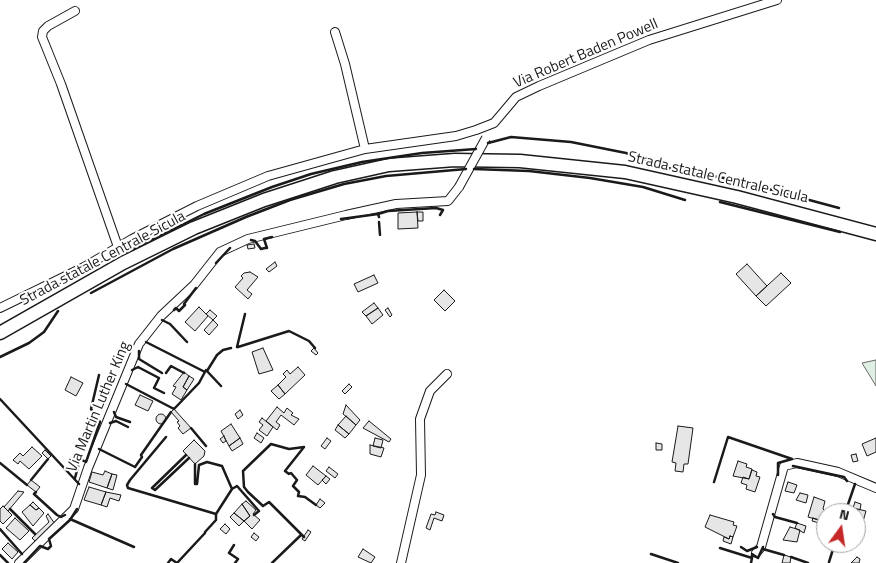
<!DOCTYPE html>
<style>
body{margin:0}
#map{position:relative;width:876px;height:563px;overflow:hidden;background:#fff;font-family:"Titillium Web",sans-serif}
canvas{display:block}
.north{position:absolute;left:816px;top:503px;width:50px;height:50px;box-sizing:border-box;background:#fff;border:1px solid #a3a3a3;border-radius:50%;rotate:14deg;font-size:14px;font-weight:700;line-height:20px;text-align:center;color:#1a1a1a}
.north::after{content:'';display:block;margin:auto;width:18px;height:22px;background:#c62828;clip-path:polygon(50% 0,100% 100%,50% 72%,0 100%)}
</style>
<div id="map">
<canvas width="876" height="563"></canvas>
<div class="north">N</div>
</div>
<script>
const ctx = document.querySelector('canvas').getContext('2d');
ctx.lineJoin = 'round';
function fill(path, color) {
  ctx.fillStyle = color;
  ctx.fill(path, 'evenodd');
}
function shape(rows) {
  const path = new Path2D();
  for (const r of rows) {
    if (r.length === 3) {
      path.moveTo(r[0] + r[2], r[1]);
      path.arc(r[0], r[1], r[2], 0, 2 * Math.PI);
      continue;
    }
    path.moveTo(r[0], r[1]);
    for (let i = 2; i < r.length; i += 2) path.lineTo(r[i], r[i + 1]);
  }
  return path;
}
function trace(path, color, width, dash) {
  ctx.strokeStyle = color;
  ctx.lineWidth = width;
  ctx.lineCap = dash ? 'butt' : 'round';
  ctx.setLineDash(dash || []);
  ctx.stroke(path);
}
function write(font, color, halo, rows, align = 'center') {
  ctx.font = font + ' "Titillium Web",sans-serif';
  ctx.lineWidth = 4;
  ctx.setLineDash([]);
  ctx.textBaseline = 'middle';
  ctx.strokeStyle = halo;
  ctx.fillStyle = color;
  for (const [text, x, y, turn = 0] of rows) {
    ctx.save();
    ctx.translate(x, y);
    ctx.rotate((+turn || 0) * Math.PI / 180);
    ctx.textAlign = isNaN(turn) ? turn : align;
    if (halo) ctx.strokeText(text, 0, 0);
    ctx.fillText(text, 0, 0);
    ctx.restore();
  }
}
const green = shape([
 [876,360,876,386,862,363,876,360]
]);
const building = shape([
 [417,212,418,228,398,229,398,213,417,212],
 [417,212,423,212,423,221,418,221,417,212],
 [254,244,255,248,248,249,247,245,254,244],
 [275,262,277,266,269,272,266,269,275,262],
 [747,264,767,286,756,296,736,274,747,264],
 [250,272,258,277,247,290,252,294,248,299,235,287,243,278,241,276,244,273,250,272],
 [781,273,791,283,766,306,756,296,781,273],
 [374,275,378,283,358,292,354,284,374,275],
 [444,290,455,301,445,311,434,300,444,290],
 [374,303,378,308,366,316,362,312,374,303],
 [199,307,208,316,195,331,185,322,199,307],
 [378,308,383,315,372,324,366,316,378,308],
 [388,308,392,315,390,317,385,310,388,308],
 [210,310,217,316,213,320,206,314,210,310],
 [213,320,218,325,209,335,204,330,213,320],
 [263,348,273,370,259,374,252,352,263,348],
 [314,348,318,353,316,355,311,351,314,348],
 [298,367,305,375,285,394,278,385,286,377,283,374,287,370,290,374,298,367],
 [184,372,189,376,183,387,187,390,181,400,172,394,176,387,173,386,184,372],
 [189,376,194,379,187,390,183,387,189,376],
 [71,377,83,383,76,396,65,390,71,377],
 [349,384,352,387,345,394,342,391,349,384],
 [278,385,285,394,279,399,271,391,278,385],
 [140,395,153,401,148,411,135,405,140,395],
 [346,405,360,420,356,425,343,414,346,405],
 [277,407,284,413,287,408,293,413,291,415,299,419,294,425,281,415,276,422,280,425,277,430,266,421,277,407],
 [174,409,191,428,183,434,178,428,180,426,177,422,179,421,171,412,174,409],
 [240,410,243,415,238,419,235,414,240,410],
 [161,419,5],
 [346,416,356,425,349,434,338,425,346,416],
 [262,418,273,427,267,436,259,430,263,425,259,422,262,418],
 [369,421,391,439,389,442,363,428,369,421],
 [231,424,240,438,229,446,221,431,231,424],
 [338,425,349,434,345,438,335,430,338,425],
 [678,426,693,428,688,464,684,464,683,472,675,471,676,463,672,462,678,426],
 [257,433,264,438,261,443,254,438,257,433],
 [224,436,226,441,223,443,220,439,224,436],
 [240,438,243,444,232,451,229,446,240,438],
 [327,438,331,441,325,449,321,446,327,438],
 [375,438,383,440,381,448,373,446,375,438],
 [876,438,876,452,867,456,862,444,876,438],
 [194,440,205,451,204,456,195,464,183,451,194,440],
 [656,443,662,444,662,450,656,450,656,443],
 [370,445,384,448,381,457,370,454,370,445],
 [32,447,42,456,29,469,20,461,18,464,13,460,20,453,23,456,32,447],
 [45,450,51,456,48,459,42,453,45,450],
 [856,454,858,461,853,462,851,455,856,454],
 [738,461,747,464,746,467,752,469,749,479,733,476,738,461],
 [313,466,326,476,318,485,306,475,313,466],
 [329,467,338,474,335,478,326,471,329,467],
 [752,470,757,472,756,476,760,477,755,492,746,489,747,485,741,483,743,477,749,479,752,470],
 [105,471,112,474,107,488,89,482,92,472,103,475,105,471],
 [112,474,117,475,113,490,107,488,112,474],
 [326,476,330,479,326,484,322,480,326,476],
 [31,480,40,487,36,492,27,485,31,480],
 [788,482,797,485,794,493,785,491,788,482],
 [89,487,106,492,101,505,84,500,89,487],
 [18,491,24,492,8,511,4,507,18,491],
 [106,492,121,495,119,501,110,498,107,507,101,505,106,492],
 [800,493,808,495,806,503,796,500,800,493],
 [814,497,825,501,823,509,827,513,826,522,808,517,814,497],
 [320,499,325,503,320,508,316,505,320,499],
 [246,501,256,510,253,514,260,520,252,529,244,521,250,516,242,504,246,501],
 [33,502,39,508,36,510,30,505,33,502],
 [855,502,861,504,860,510,853,508,855,502],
 [242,504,250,516,244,521,234,513,242,504],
 [30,505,36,510,39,508,44,513,33,526,22,512,30,505],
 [3,506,12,515,3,524,0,521,0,509,3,506],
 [853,508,866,511,862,525,856,523,856,513,851,513,853,508],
 [436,512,444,515,442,521,434,518,430,530,426,528,431,514,435,515,436,512],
 [234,513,244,521,239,526,230,517,234,513],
 [48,514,55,524,36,542,32,538,49,522,46,516,48,514],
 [710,515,734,522,733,525,737,526,733,537,730,536,729,539,705,527,710,515],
 [15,518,29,531,20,540,6,528,15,518],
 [813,518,826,522,826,525,812,521,813,518],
 [797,523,806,526,804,533,795,528,797,523],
 [225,524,230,529,226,534,220,529,225,524],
 [790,527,800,530,797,542,783,540,790,527],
 [308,530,311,532,305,541,302,539,308,530],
 [254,533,259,537,256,541,251,537,254,533],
 [730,536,733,537,731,544,723,541,724,537,729,539,730,536],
 [8,543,18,552,12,559,2,549,8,543],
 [363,549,375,557,371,563,358,557,363,549],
 [784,555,791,557,790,563,782,563,784,555],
 [857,557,860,559,859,563,851,563,857,557]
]);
const minor = shape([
 [75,11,48,26,43,31,42,37,61,84,118,247],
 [335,32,345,64,365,149],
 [0,308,84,267,132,239,197,206,268,176,365,149,456,136,476,130,494,123,516,97,539,86,649,40,777,0],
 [756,553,761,547,784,466,797,463,838,472,876,488],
 [19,563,74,509,88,468,139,344,161,316,194,285,220,252,248,239,346,215,396,204,448,201,459,187],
 [401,563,421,475,420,419,430,391,447,374]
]);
const primary = shape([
 [0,333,123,263,194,228,264,200,335,177,389,165,455,160,520,161,625,172,737,197,876,234]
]);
const minorBridge = shape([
 [459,187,486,138]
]);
const wall = shape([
 [488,143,511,137,571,142,626,153,662,167,735,180,839,208],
 [474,169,529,171,590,178,643,187,685,200],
 [720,202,840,232],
 [378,214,388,211,436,208,443,210,440,215],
 [341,219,378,214,379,217],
 [379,222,380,235],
 [251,240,255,241,261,249,265,248,267,248,264,239,272,237],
 [127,252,204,214,272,187,311,174,362,162,422,153,476,149],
 [216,263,230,248],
 [91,293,173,249,246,217,290,200,344,184,386,176,466,169],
 [174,310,176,308,179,311,185,305,184,304,196,288],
 [162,320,170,324,187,342],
 [146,342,205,372],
 [237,347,245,314],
 [238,347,289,331,309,341,315,348],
 [139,351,139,359,162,373],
 [0,357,29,343,44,332,58,311],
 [132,370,138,367,159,378,154,388,164,393],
 [207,371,217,355,223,350,231,348],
 [166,373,171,366,184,373],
 [126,384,174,409,199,383,206,370,221,386],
 [0,399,79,484],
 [114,412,116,417,130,422],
 [110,423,116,421,128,427],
 [191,428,206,446],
 [166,437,130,480,127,485,128,488,216,514,232,489,237,486,259,511,254,515],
 [99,449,135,467,142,457,141,455,171,412],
 [186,455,152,488,155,490,189,458],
 [0,463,27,485],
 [195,464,195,484,197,484],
 [793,466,844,477,847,481],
 [778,475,778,463,792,459],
 [75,478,80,459,86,462,100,422,91,409,99,375],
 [31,480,48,459],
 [714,482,728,437,792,459],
 [197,484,199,465,207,462,222,466,232,489],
 [36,492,34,494,57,515,61,517,65,515],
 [10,509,35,534],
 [845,513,855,484],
 [773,514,775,517,797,523],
 [70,519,134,547],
 [0,529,22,554],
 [205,532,216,520,216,514],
 [304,537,269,502,263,506,248,492,244,487,243,471,271,444,289,449,304,447,285,471,289,474,291,473,297,480,293,486,299,492,298,496,305,497,316,505],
 [234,545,229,553,238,559,235,563],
 [741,547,747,551,757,547],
 [720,548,752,558,751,563],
 [763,549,784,555],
 [651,554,678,563],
 [0,555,8,563],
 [791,557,808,563],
 [752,558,752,554,758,558,763,547],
 [829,562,835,543],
 [24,563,40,546,48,549,51,546,49,539,70,520,77,509],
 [168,563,171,559,177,563],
 [177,563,205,533],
 [272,563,301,535]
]);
const streetNames = [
 ["Via Robert Baden Powell",586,54,-23],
 ["Strada statale Centrale Sicula",718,178,13],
 ["Strada statale Centrale Sicula",103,259,-28],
 ["Via Martin Luther King",99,407,-67]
];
fill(green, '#e0efe3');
trace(green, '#6a6a6a', 1);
fill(building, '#e6e6e6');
trace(building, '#1a1a1a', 1);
trace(minor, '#1a1a1a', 10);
trace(primary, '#1a1a1a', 15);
trace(minor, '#fff', 8);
trace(primary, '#fff', 12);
trace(minorBridge, '#1a1a1a', 10, []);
trace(minorBridge, '#fff', 8);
trace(wall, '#1a1a1a', 2.5);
write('15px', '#1a1a1a', '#fff', streetNames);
</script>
